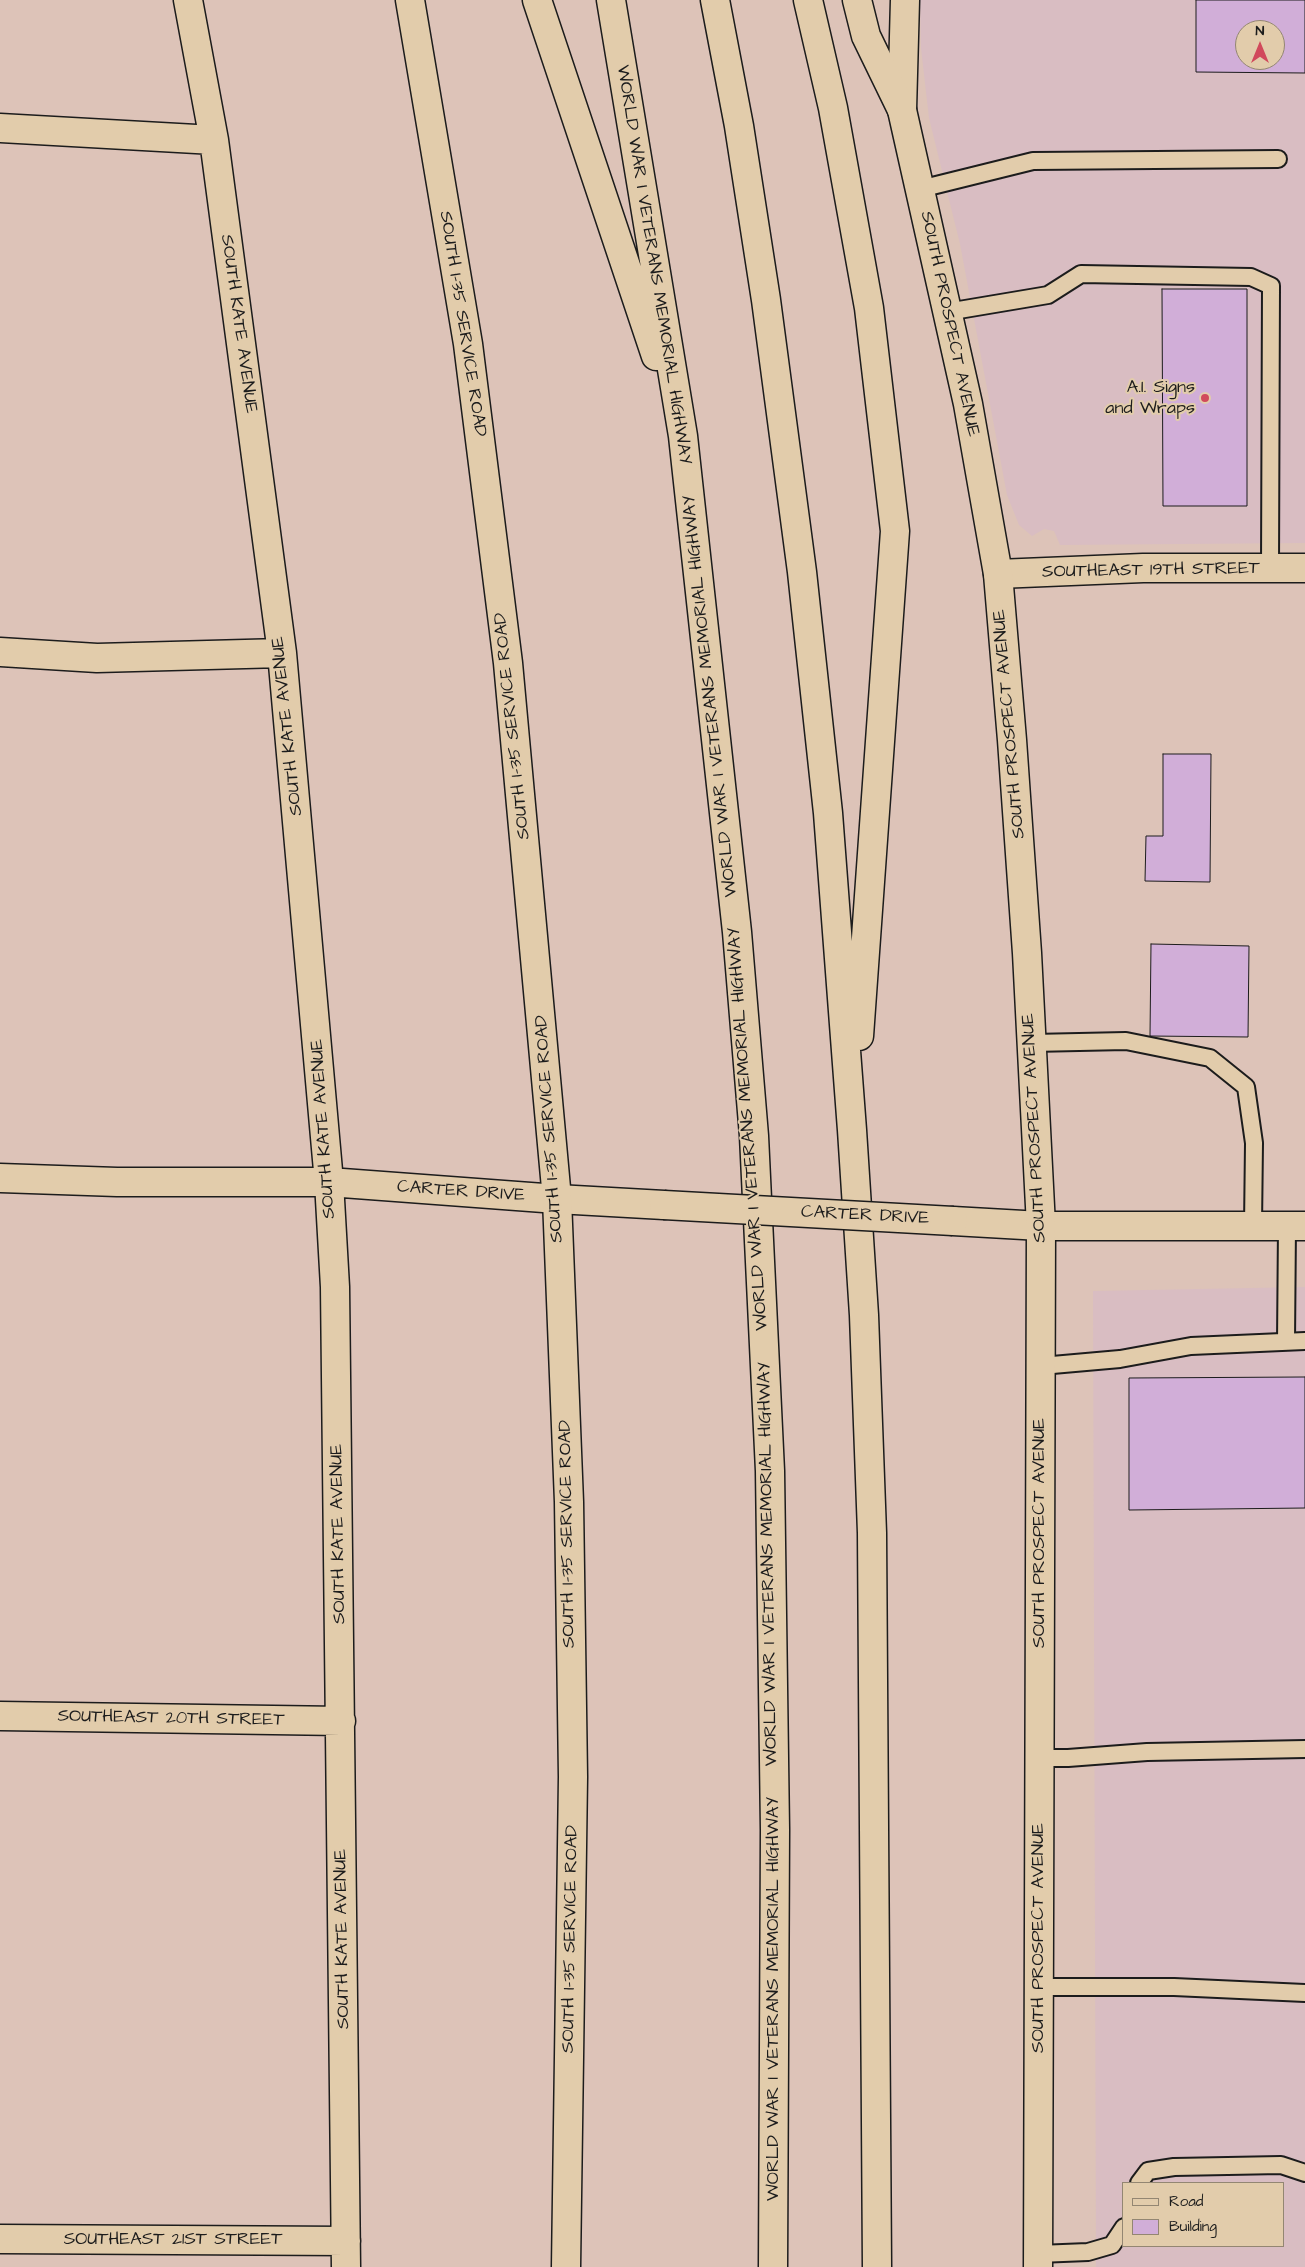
<!DOCTYPE html>
<style>
body{margin:0}
#map{position:relative;width:1305px;height:2267px;overflow:hidden;background:#ddc3b8;font-family:"Architects Daughter",sans-serif}
canvas{display:block}
.legend{position:absolute;left:1122px;top:2182px;width:162px;height:65px;box-sizing:border-box;background:#e2ccab;border:1px solid #938672;margin:0;padding:6px 9px;list-style:none;font-size:15px;color:#1c1c1c}
.legend li{display:flex;align-items:center;gap:10px;height:25px}
.legend b{width:25px;border:1px solid #938672}
.north{position:absolute;left:1235px;top:20px;width:50px;height:50px;box-sizing:border-box;background:#e2ccab;border:1px solid #938672;border-radius:50%;rotate:0deg;font-size:14px;font-weight:700;line-height:20px;text-align:center;color:#1c1c1c}
.north::after{content:'';display:block;margin:auto;width:18px;height:22px;background:#d1495b;clip-path:polygon(50% 0,100% 100%,50% 72%,0 100%)}
</style>
<div id="map">
<canvas width="1305" height="2267"></canvas>
<ul class="legend">
<li><b style="height:6px;background:#e2ccab"></b>Road</li>
<li><b style="height:14px;background:#d1aed8"></b>Building</li>
</ul>
<div class="north">N</div>
</div>
<script>
const ctx = document.querySelector('canvas').getContext('2d');
ctx.lineJoin = 'round';
function fill(path, color) {
  ctx.fillStyle = color;
  ctx.fill(path, 'evenodd');
}
function shape(rows) {
  const path = new Path2D();
  for (const r of rows) {
    path.moveTo(r[0], r[1]);
    for (let i = 2; i < r.length; i += 2) path.lineTo(r[i], r[i + 1]);
  }
  return path;
}
function trace(path, color, width, dash) {
  ctx.strokeStyle = color;
  ctx.lineWidth = width;
  ctx.lineCap = dash ? 'butt' : 'round';
  ctx.setLineDash(dash || []);
  ctx.stroke(path);
}
function write(font, color, halo, rows, align = 'center') {
  ctx.font = font + ' "Architects Daughter",sans-serif';
  ctx.lineWidth = 4;
  ctx.setLineDash([]);
  ctx.textBaseline = 'middle';
  ctx.strokeStyle = halo;
  ctx.fillStyle = color;
  for (const [text, x, y, turn = 0] of rows) {
    ctx.save();
    ctx.translate(x, y);
    ctx.rotate((+turn || 0) * Math.PI / 180);
    ctx.textAlign = isNaN(turn) ? turn : align;
    if (halo) ctx.strokeText(text, 0, 0);
    ctx.fillText(text, 0, 0);
    ctx.restore();
  }
}
const built = shape([
 [920,0,1305,0,1305,543,1060,545,1054,531,1044,529,1032,536,1019,525,1007,495,960,244,929,118,921,48],
 [1245,30,1275,30,1275,60,1245,60],
 [1305,1287,1305,2267,1096,2267,1093,1291],
 [1124,2183,1284,2183,1284,2246,1124,2246]
]);
const building = shape([
 [1196,0,1305,0,1305,73,1196,72,1196,0],
 [1245,30,1275,30,1275,60,1245,60,1245,30],
 [1162,289,1247,289,1247,506,1163,506,1162,289],
 [1163,754,1211,754,1210,882,1145,881,1146,836,1163,836,1163,754],
 [1151,944,1249,946,1248,1037,1150,1036,1151,944],
 [1305,1377,1305,1508,1129,1510,1129,1378,1305,1377]
]);
const service = shape([
 [920,189,1033,161,1278,159],
 [947,312,1048,295,1081,274,1251,277,1271,286,1270,568],
 [1032,1043,1126,1041,1210,1058,1246,1087,1254,1143,1253,1226],
 [1286,1342,1287,1226],
 [1041,1366,1120,1359,1191,1346,1305,1341],
 [1040,1758,1068,1758,1147,1752,1305,1749],
 [1039,1987,1174,1987,1305,1993],
 [1139,2183,1148,2171,1174,2167,1281,2165,1305,2173],
 [1038,2254,1088,2252,1112,2245,1124,2227]
]);
const minor = shape([
 [188,0,214,140,282,653,329,1182,335,1287,346,2267],
 [0,128,214,140],
 [998,574,1143,568,1305,568],
 [0,652,97,658,282,653],
 [0,1178,117,1182,329,1182,557,1199],
 [1041,1226,1305,1226],
 [0,1716,341,1721],
 [0,2239,346,2241]
]);
const tertiary = shape([
 [902,110,905,0],
 [557,1199,664,1205],
 [953,1221,1041,1226]
]);
const secondary = shape([
 [410,0,468,344,508,663,557,1199,569,1502,573,1777,566,2267],
 [857,0,866,36,902,110,968,404,998,574,1012,740,1027,953,1041,1226,1038,2267]
]);
const motorway = shape([
 [537,0,656,356],
 [611,0,683,436,737,932,754,1136,770,1471,775,1830,773,2267],
 [715,0,739,126,766,300,802,572,828,813,852,1130,864,1315,872,1533,877,2267],
 [808,0,833,108,869,308,895,531,859,1036]
]);
const tertiaryBridge = shape([
 [664,1205,953,1221]
]);
const markers = [
 [1205,398,5,"#d1495b"]
];
const streetNames = [
 ["WORLD WAR I VETERANS MEMORIAL HIGHWAY",653,265,81],
 ["SOUTH KATE AVENUE",238,324,82],
 ["SOUTH I-35 SERVICE ROAD",462,324,81],
 ["SOUTH PROSPECT AVENUE",949,324,78],
 ["SOUTHEAST 19TH STREET",1151,571,-1],
 ["WORLD WAR I VETERANS MEMORIAL HIGHWAY",711,696,-96],
 ["SOUTH PROSPECT AVENUE",1010,724,-95],
 ["SOUTH KATE AVENUE",288,726,-96],
 ["SOUTH I-35 SERVICE ROAD",513,726,-96],
 ["SOUTH PROSPECT AVENUE",1035,1128,-93],
 ["SOUTH KATE AVENUE",324,1129,-94],
 ["SOUTH I-35 SERVICE ROAD",550,1129,-94],
 ["WORLD WAR I VETERANS MEMORIAL HIGHWAY",749,1129,-94],
 ["CARTER DRIVE",461,1192,4],
 ["CARTER DRIVE",865,1216,3],
 ["SOUTH PROSPECT AVENUE",1040,1533,-90],
 ["SOUTH KATE AVENUE",339,1534,-91],
 ["SOUTH I-35 SERVICE ROAD",568,1534,-91],
 ["WORLD WAR I VETERANS MEMORIAL HIGHWAY",769,1564,-91],
 ["SOUTHEAST 20TH STREET",171,1719,1],
 ["SOUTH PROSPECT AVENUE",1039,1938,-90],
 ["SOUTH KATE AVENUE",343,1939,-91],
 ["SOUTH I-35 SERVICE ROAD",571,1939,-89],
 ["WORLD WAR I VETERANS MEMORIAL HIGHWAY",774,1999,-90],
 ["SOUTHEAST 21ST STREET",173,2240]
];
const poiNames = [
 ["A.I. Signs",1195,388],
 ["and Wraps",1195,409]
];
fill(built, '#d9bdc2');
fill(building, '#d1aed8');
trace(building, '#1c1c1c', 1);
trace(service, '#1c1c1c', 20);
trace(minor, '#1c1c1c', 31);
trace(tertiary, '#1c1c1c', 31);
trace(secondary, '#1c1c1c', 31);
trace(motorway, '#1c1c1c', 31);
trace(service, '#e2ccab', 16);
trace(minor, '#e2ccab', 28);
trace(tertiary, '#e2ccab', 28);
trace(secondary, '#e2ccab', 28);
trace(motorway, '#e2ccab', 28);
trace(tertiaryBridge, '#1c1c1c', 31, []);
trace(tertiaryBridge, '#e2ccab', 28);
for (const [x, y, r, color] of markers) {
  const dot = new Path2D();
  dot.arc(x, y, r, 0, 2 * Math.PI);
  ctx.fillStyle = color;
  ctx.fill(dot);
  trace(dot, '#e2ccab', 2);
}
write('18px', '#1c1c1c', '#e2ccab', streetNames);
write('18px', '#1c1c1c', '#e2ccab', poiNames, 'right');
</script>
